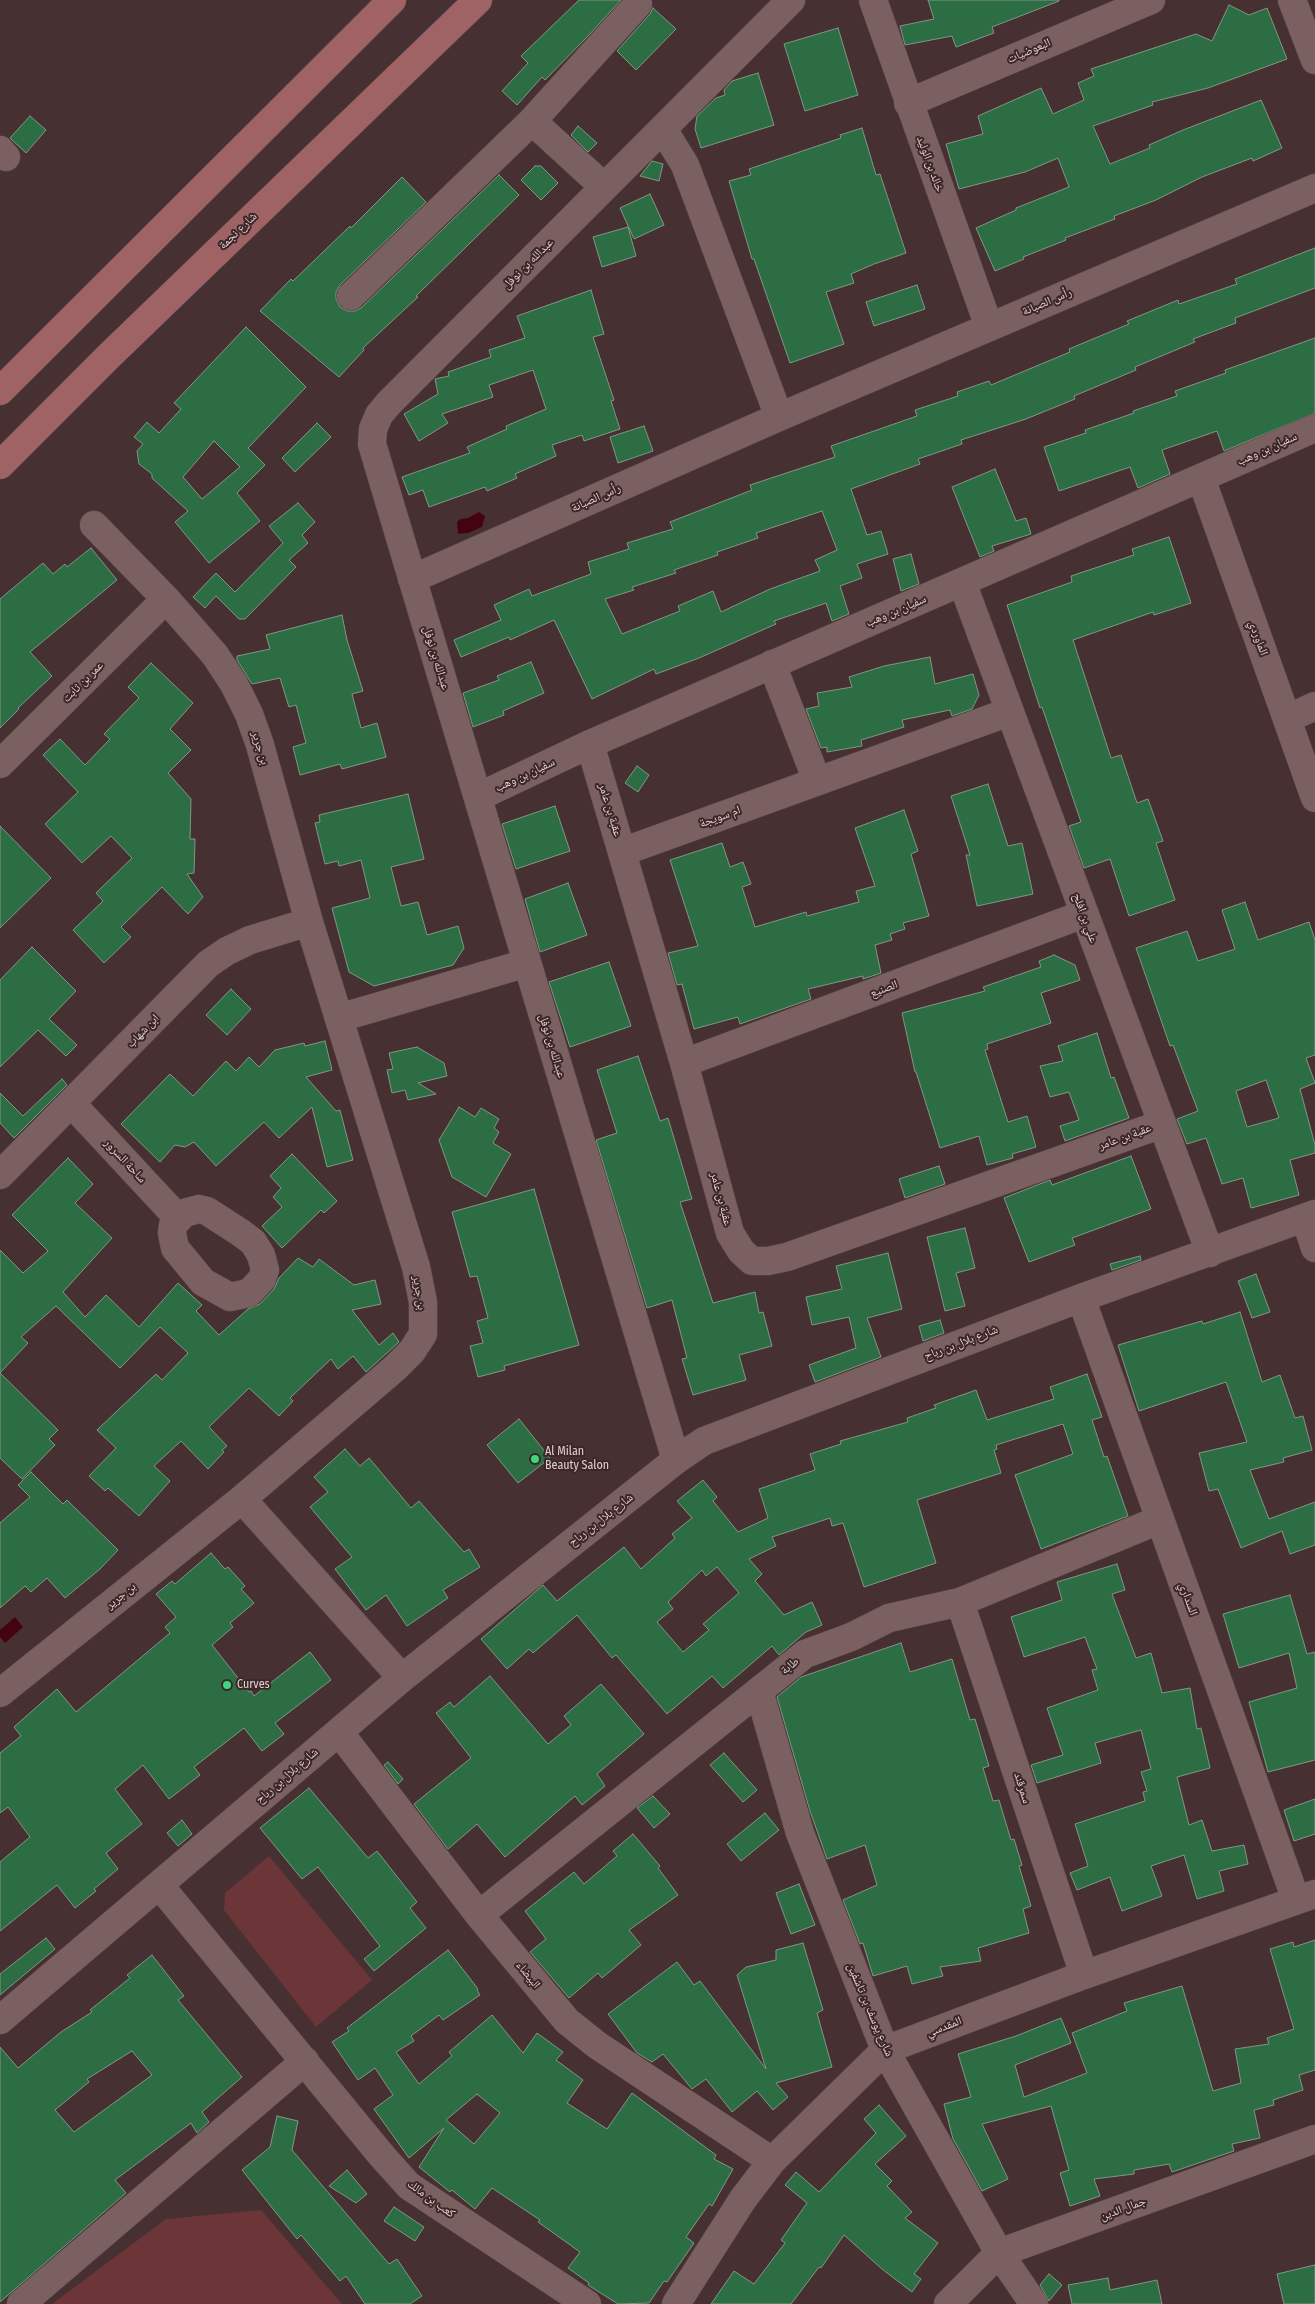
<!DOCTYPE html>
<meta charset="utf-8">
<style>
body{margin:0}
canvas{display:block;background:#473031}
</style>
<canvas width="1315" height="2304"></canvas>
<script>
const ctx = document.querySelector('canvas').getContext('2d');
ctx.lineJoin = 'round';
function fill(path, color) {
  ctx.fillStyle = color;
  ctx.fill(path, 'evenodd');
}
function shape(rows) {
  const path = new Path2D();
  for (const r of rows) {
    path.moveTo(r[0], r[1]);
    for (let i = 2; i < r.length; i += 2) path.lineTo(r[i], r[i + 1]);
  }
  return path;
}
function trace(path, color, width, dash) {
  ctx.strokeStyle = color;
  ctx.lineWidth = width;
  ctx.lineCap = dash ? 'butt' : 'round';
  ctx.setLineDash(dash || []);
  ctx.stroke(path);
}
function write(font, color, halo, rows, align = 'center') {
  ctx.font = font + ' "Fira Sans Condensed","Noto Naskh Arabic",sans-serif';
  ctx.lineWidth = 4;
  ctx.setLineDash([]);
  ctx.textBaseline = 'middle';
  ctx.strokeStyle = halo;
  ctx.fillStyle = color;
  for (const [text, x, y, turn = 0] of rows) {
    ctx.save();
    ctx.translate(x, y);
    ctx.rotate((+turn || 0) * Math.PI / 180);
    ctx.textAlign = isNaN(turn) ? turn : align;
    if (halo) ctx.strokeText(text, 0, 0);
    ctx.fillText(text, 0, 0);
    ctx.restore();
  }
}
const green = shape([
 [269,1856,372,1980,316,2027,224,1910,225,1893],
 [261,2210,342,2304,52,2304,166,2219]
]);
const water = shape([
 [479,512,485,516,482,527,468,533,458,534,457,522,460,519,468,518],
 [15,1617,23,1627,5,1643,0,1637,0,1630]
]);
const building = shape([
 [579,0,621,0,588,36,545,80,542,77,517,105,502,91,528,63,521,56,579,0],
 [928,0,1059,0,1059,1,992,27,994,33,956,47,952,36,905,45,900,26,934,19,928,0],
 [1229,5,1249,15,1267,8,1287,59,1208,88,1152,102,1153,105,1093,126,1110,164,1150,148,1149,145,1183,130,1261,100,1282,148,1253,161,1252,158,1202,177,1156,200,1114,216,1115,219,1065,238,1066,240,1023,257,1024,259,995,271,976,228,1016,210,1016,208,1069,187,1058,158,1025,172,959,189,946,144,983,134,978,116,1041,88,1053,114,1084,100,1078,83,1094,76,1091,69,1196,34,1212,41,1229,5],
 [653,8,676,29,636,70,617,51,650,14,653,8],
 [838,28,858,95,805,111,784,44,838,28],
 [758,73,774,125,701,148,695,129,697,116,716,98,725,95,724,90,732,81,758,73],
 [30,116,46,130,26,153,10,138,30,116],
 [578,126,597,143,588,152,571,135,578,126],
 [862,128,876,175,880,174,906,253,874,264,851,274,854,283,826,292,844,344,790,363,754,259,752,259,729,181,751,175,749,169,841,138,840,135,862,128],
 [652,161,663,164,659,181,640,176,652,161],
 [535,166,541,166,558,183,541,200,521,180,535,166],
 [499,175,519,195,416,296,418,297,363,348,364,350,339,377,260,311,291,279,293,281,350,226,351,228,402,177,426,202,340,285,336,292,336,299,340,307,347,311,355,311,361,308,499,175],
 [650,194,664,225,634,239,620,208,650,194],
 [628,227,636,256,602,267,593,237,628,227],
 [1315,248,1315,288,1235,318,1236,323,1193,339,1195,342,1135,367,1136,370,1074,396,1075,399,1026,419,961,440,962,444,918,459,920,464,851,489,867,535,881,531,888,554,857,564,862,578,840,586,849,614,832,621,826,603,774,621,776,624,699,658,656,674,654,669,592,699,554,620,510,640,509,637,461,657,454,640,501,620,494,605,529,589,532,596,591,574,588,562,629,549,627,543,673,529,670,522,752,490,750,485,835,457,831,446,917,416,915,410,958,396,957,392,989,381,991,385,1070,352,1069,349,1129,324,1127,321,1178,300,1179,304,1237,284,1235,279,1315,248],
 [822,511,837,550,815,560,820,571,770,589,721,612,713,591,678,606,680,611,622,634,605,599,634,590,632,587,676,573,674,570,718,555,717,552,758,538,756,533,822,511],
 [917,285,925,309,874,326,866,302,917,285],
 [591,290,604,334,593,337,614,400,611,401,620,429,584,441,582,435,552,445,556,456,515,474,517,478,487,491,485,487,429,507,423,490,409,495,402,477,470,453,467,447,507,429,506,426,546,409,533,370,489,385,493,397,442,414,448,423,419,441,404,414,438,394,435,379,449,376,448,372,491,357,489,350,525,338,517,316,591,290],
 [246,327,306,387,248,448,265,465,237,493,260,521,209,563,175,522,188,511,152,478,152,474,139,464,137,451,143,444,134,437,147,422,159,433,181,409,174,403,246,327],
 [214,441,240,467,202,499,183,477,214,441],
 [1315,338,1315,413,1224,451,1217,431,1162,450,1170,474,1138,488,1130,467,1059,491,1044,447,1086,433,1085,430,1134,413,1133,411,1177,396,1175,391,1226,373,1225,370,1315,338],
 [317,423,331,437,295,472,282,458,317,423],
 [644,426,653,451,618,463,610,437,644,426],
 [995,469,1016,521,1026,518,1031,534,992,546,994,551,980,557,952,487,995,469],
 [298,503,315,522,302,535,308,543,289,560,296,567,245,619,239,619,216,596,205,608,193,597,216,573,235,592,283,543,269,526,298,503],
 [1169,537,1191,603,1154,615,1153,612,1073,640,1111,758,1121,755,1137,803,1148,799,1163,841,1156,843,1175,900,1129,916,1110,859,1084,868,1069,826,1081,822,1042,707,1040,708,1007,605,1072,582,1071,576,1134,555,1132,549,1169,537],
 [91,548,117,580,30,652,52,676,18,708,19,709,0,728,0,599,43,563,53,574,65,564,67,567,91,548],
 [911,554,919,584,901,591,893,559,911,554],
 [342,615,347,640,363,691,352,694,361,728,377,723,386,757,342,769,340,764,300,775,293,747,306,743,296,705,289,707,280,678,252,684,237,660,237,656,270,649,266,635,342,615],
 [930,657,935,684,973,674,979,695,972,709,952,716,950,710,902,720,904,727,861,740,862,746,827,752,827,747,821,748,806,709,819,706,817,693,852,687,849,677,884,666,930,657],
 [531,662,544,693,503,711,504,715,473,727,463,693,499,680,497,676,531,662],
 [151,663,193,703,170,729,191,750,168,773,191,799,190,839,195,839,194,873,187,874,203,897,188,914,162,887,121,927,131,937,104,963,73,930,103,901,96,893,132,858,111,836,82,863,45,824,78,792,43,755,60,739,85,765,110,739,104,734,139,698,128,687,151,663],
 [637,766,649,775,638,792,625,783,637,766],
 [988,784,1008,846,1022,843,1033,894,977,906,966,855,970,855,951,796,988,784],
 [408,794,424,859,391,867,401,906,418,902,427,935,458,926,464,948,453,965,374,986,349,972,332,908,370,898,361,860,339,866,338,861,325,864,315,823,320,822,319,815,408,794],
 [555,806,570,851,516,869,502,824,555,806],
 [904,810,918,851,911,854,929,916,903,923,905,929,890,934,892,940,875,945,881,973,863,979,863,976,808,989,811,999,740,1024,738,1017,694,1029,682,984,677,985,668,953,698,946,670,860,722,843,730,867,743,862,751,884,742,887,755,927,806,912,807,916,859,902,856,891,875,886,855,828,904,810],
 [0,826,51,878,0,928,0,826],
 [568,883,587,935,540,952,525,899,568,883],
 [1245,902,1258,940,1309,922,1315,940,1315,1055,1306,1058,1315,1083,1300,1089,1315,1145,1315,1153,1290,1160,1299,1195,1251,1208,1243,1178,1222,1184,1206,1138,1187,1144,1177,1119,1198,1111,1173,1045,1170,1046,1136,948,1187,931,1198,961,1235,949,1222,910,1245,902],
 [1266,1080,1279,1118,1247,1127,1236,1091,1266,1080],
 [32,947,76,991,49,1019,77,1045,66,1056,38,1030,0,1067,0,980,32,947],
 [1054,955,1075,965,1080,980,1041,993,1051,1023,987,1044,988,1049,985,1050,1008,1122,1027,1116,1036,1147,1012,1154,1013,1158,987,1165,979,1136,940,1148,916,1072,915,1072,902,1013,985,991,983,987,1041,967,1039,961,1054,955],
 [609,962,631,1026,570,1047,549,982,609,962],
 [231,989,251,1009,227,1035,206,1015,231,989],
 [1097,1033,1111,1078,1114,1077,1129,1118,1065,1141,1060,1126,1079,1120,1069,1092,1050,1097,1040,1066,1063,1061,1058,1046,1097,1033],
 [325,1041,332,1070,306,1077,336,1111,340,1110,353,1160,327,1167,312,1107,279,1138,264,1122,216,1166,194,1142,185,1147,175,1145,160,1162,121,1124,170,1074,193,1096,226,1061,236,1071,249,1057,259,1067,275,1050,304,1043,305,1046,325,1041],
 [417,1047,444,1063,447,1076,418,1083,436,1094,408,1100,405,1090,392,1093,387,1070,393,1069,389,1053,417,1047],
 [638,1056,660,1121,668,1118,692,1199,680,1202,713,1303,755,1292,759,1313,763,1312,772,1346,739,1355,746,1380,693,1395,682,1359,687,1358,672,1300,647,1308,596,1140,617,1133,597,1070,638,1056],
 [62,1079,67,1085,14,1138,0,1123,0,1093,23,1116,62,1079],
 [459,1107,475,1117,481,1108,499,1119,494,1128,499,1132,493,1143,511,1154,486,1197,452,1177,439,1140,459,1107],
 [292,1154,337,1201,324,1213,321,1210,282,1248,262,1226,282,1207,273,1197,281,1188,270,1176,292,1154],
 [1131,1156,1151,1209,1072,1238,1075,1245,1029,1262,1004,1198,1050,1180,1052,1185,1131,1156],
 [68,1158,93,1184,75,1203,112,1238,63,1292,85,1317,106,1295,139,1327,178,1283,202,1305,196,1311,219,1335,248,1309,260,1304,274,1289,279,1278,298,1258,313,1267,319,1259,354,1285,375,1280,381,1304,352,1310,379,1345,393,1333,399,1342,366,1372,353,1356,338,1369,331,1359,290,1398,293,1401,279,1416,249,1388,209,1427,227,1446,222,1450,224,1452,208,1469,181,1441,154,1466,170,1481,139,1516,108,1488,105,1491,89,1476,116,1448,97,1430,156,1374,162,1380,188,1353,160,1327,120,1368,56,1306,21,1337,28,1343,0,1373,0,1250,23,1273,48,1251,12,1215,68,1158],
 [939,1166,945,1184,905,1198,899,1179,939,1166],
 [534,1189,579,1345,504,1366,505,1370,478,1377,470,1346,483,1343,477,1321,488,1318,477,1276,470,1277,452,1212,534,1189],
 [965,1228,975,1268,956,1273,965,1306,945,1311,927,1237,965,1228],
 [888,1253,902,1309,867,1318,881,1357,815,1382,809,1365,856,1348,849,1317,812,1325,806,1297,842,1289,836,1266,888,1253],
 [1140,1256,1141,1260,1112,1270,1110,1264,1140,1256],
 [1256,1274,1270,1312,1252,1318,1238,1281,1256,1274],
 [1240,1312,1262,1382,1280,1375,1295,1418,1303,1416,1312,1450,1283,1458,1284,1462,1250,1470,1269,1519,1315,1502,1315,1545,1290,1554,1282,1531,1241,1548,1218,1489,1209,1491,1199,1453,1247,1442,1226,1382,1139,1411,1118,1345,1202,1321,1203,1324,1240,1312],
 [940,1320,944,1333,923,1341,919,1326,940,1320],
 [0,1373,58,1430,49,1439,55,1445,22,1479,0,1458,0,1373],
 [1087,1374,1102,1417,1092,1420,1104,1457,1107,1456,1128,1516,1041,1549,1015,1475,1073,1454,1063,1424,996,1445,997,1449,994,1450,1001,1473,917,1500,936,1563,864,1587,843,1523,832,1526,830,1518,772,1537,776,1546,749,1559,762,1574,755,1581,784,1615,812,1602,822,1625,806,1632,779,1655,772,1646,723,1688,712,1676,667,1714,616,1655,612,1658,577,1615,533,1653,529,1649,507,1669,481,1639,543,1585,557,1601,624,1547,641,1569,675,1538,672,1534,692,1518,677,1501,703,1480,717,1497,713,1501,738,1532,768,1518,759,1489,815,1470,810,1454,841,1444,840,1441,908,1422,907,1418,936,1408,934,1405,976,1390,987,1420,1054,1399,1050,1387,1087,1374],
 [717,1567,739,1593,703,1624,709,1630,683,1652,657,1622,673,1609,668,1602,702,1570,706,1576,717,1567],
 [519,1419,550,1458,518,1483,487,1445,519,1419],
 [345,1449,360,1466,369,1458,411,1508,419,1501,464,1552,469,1549,480,1567,443,1590,448,1598,407,1626,386,1595,366,1610,335,1569,352,1557,310,1507,328,1492,314,1477,345,1449],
 [31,1472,63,1504,67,1500,118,1550,100,1569,65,1598,47,1578,31,1592,25,1586,0,1608,0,1523,30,1497,18,1485,31,1472],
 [211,1553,225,1569,228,1567,245,1586,241,1589,254,1603,230,1623,233,1627,212,1645,249,1692,251,1691,254,1696,310,1652,331,1680,275,1723,284,1734,262,1751,244,1728,194,1767,200,1775,169,1799,143,1765,115,1789,142,1824,106,1853,118,1869,94,1889,96,1891,75,1908,57,1885,0,1931,0,1862,30,1837,8,1807,0,1813,0,1753,21,1736,14,1727,57,1689,76,1712,170,1633,165,1627,176,1617,156,1594,172,1581,175,1584,211,1553],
 [1117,1564,1125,1590,1112,1594,1136,1658,1151,1653,1162,1693,1190,1688,1197,1729,1201,1728,1210,1768,1177,1777,1189,1825,1202,1820,1212,1851,1244,1845,1248,1864,1219,1871,1224,1891,1197,1899,1184,1855,1151,1866,1162,1896,1122,1911,1110,1877,1077,1890,1070,1873,1088,1866,1075,1824,1145,1801,1143,1792,1147,1791,1141,1772,1151,1769,1141,1730,1095,1743,1101,1763,1037,1783,1031,1765,1063,1755,1047,1708,1098,1690,1092,1670,1097,1669,1085,1637,1024,1657,1011,1617,1062,1600,1057,1582,1117,1564],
 [1290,1595,1307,1654,1315,1652,1315,1760,1268,1772,1249,1702,1297,1688,1289,1653,1239,1668,1223,1614,1290,1595],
 [901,1643,910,1672,952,1659,970,1720,975,1719,989,1766,983,1768,993,1801,999,1800,1011,1840,1014,1839,1022,1865,1019,1866,1031,1906,1023,1909,1029,1933,978,1948,981,1961,940,1967,943,1976,912,1984,907,1966,873,1976,863,1943,860,1944,843,1900,877,1885,865,1845,827,1859,810,1811,777,1697,801,1677,901,1643],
 [490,1676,548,1744,571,1725,564,1716,601,1684,644,1734,597,1774,605,1786,582,1805,575,1796,505,1857,477,1824,448,1849,414,1804,471,1758,436,1713,450,1702,454,1707,490,1676],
 [724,1753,757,1790,743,1802,710,1765,724,1753],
 [388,1762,403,1779,398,1784,384,1765,388,1762],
 [309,1788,368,1858,377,1851,417,1902,410,1908,426,1928,374,1971,364,1959,380,1946,318,1867,302,1879,260,1828,309,1788],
 [653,1796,670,1814,654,1828,637,1808,653,1796],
 [1315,1799,1315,1834,1294,1841,1284,1810,1315,1799],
 [765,1813,779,1830,741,1861,727,1844,765,1813],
 [182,1820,192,1834,178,1846,167,1833,182,1820],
 [633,1834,660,1866,658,1868,678,1895,629,1930,641,1945,602,1978,598,1973,569,1998,530,1952,546,1939,525,1911,574,1872,584,1884,617,1856,613,1851,633,1834],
 [799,1884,815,1925,791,1934,776,1893,799,1884],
 [46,1938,55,1949,0,1995,0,1974,46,1938],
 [1315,1940,1315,2070,1299,2075,1303,2090,1273,2100,1274,2105,1254,2110,1260,2138,1232,2144,1234,2151,1172,2172,1169,2164,1134,2170,1134,2174,1094,2179,1100,2196,1070,2206,1060,2173,1069,2170,1051,2106,982,2124,1008,2179,982,2191,953,2139,944,2104,971,2097,958,2054,1016,2036,1061,2018,1071,2043,1015,2065,1024,2097,1087,2073,1072,2033,1127,2011,1124,2003,1182,1986,1213,2091,1241,2083,1235,2049,1269,2044,1267,2038,1294,2029,1270,1949,1293,1942,1294,1947,1315,1940],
 [803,1943,823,2010,817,2013,832,2067,776,2083,788,2097,773,2110,757,2091,732,2112,706,2079,692,2089,663,2054,652,2062,637,2053,608,2014,677,1962,694,1985,700,1981,766,2069,737,1975,746,1967,776,1960,776,1950,803,1943],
 [448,1950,478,1989,477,1990,480,1995,443,2020,439,2015,411,2036,414,2041,396,2052,419,2084,452,2056,449,2052,492,2015,523,2053,537,2033,563,2052,556,2060,583,2080,567,2103,607,2129,632,2093,716,2155,714,2159,733,2169,712,2206,709,2204,686,2237,694,2243,667,2282,664,2281,649,2303,618,2304,588,2285,589,2283,568,2268,580,2252,538,2222,540,2220,492,2188,475,2209,452,2190,450,2192,419,2167,444,2128,409,2158,374,2109,393,2095,375,2068,358,2080,332,2042,349,2031,347,2028,448,1950],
 [477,2094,500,2113,474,2144,446,2120,477,2094],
 [152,1955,184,1996,178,2000,242,2077,202,2112,209,2122,197,2133,191,2123,115,2180,126,2193,0,2302,0,2047,18,2068,61,2032,92,2012,90,2010,130,1978,127,1975,152,1955],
 [132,2051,152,2075,74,2132,55,2110,89,2082,87,2079,132,2051],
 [879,2105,906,2136,875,2164,892,2181,887,2186,912,2212,905,2218,938,2243,914,2274,921,2279,912,2292,882,2269,844,2235,821,2268,819,2267,791,2304,711,2304,734,2271,754,2284,785,2243,781,2240,807,2203,785,2185,796,2172,819,2192,876,2133,864,2119,879,2105],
 [277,2116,298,2121,292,2150,389,2264,397,2259,422,2296,410,2304,365,2304,346,2276,340,2281,301,2235,297,2239,242,2170,270,2147,277,2116],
 [347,2170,367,2194,356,2203,329,2186,347,2170],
 [394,2207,424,2227,415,2241,384,2221,394,2207],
 [1315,2265,1315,2304,1284,2304,1277,2274,1315,2265],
 [1049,2274,1062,2285,1049,2301,1040,2285,1049,2274],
 [1108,2278,1110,2290,1157,2280,1162,2304,1072,2304,1068,2285,1108,2278]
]);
const minor = shape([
 [873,0,989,327],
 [1292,0,1315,60],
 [908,103,1151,0],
 [532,121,604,187],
 [663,129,685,165,779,417],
 [0,150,6,157],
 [351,296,532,121,638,4],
 [1201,478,1315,798],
 [412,579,779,417,1315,188],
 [962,582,1210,1253],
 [772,664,817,781],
 [1287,719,1315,706],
 [590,744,684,1063,730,1233,741,1251,752,1261,768,1261,787,1257,1162,1124],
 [0,764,166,599],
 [478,797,590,744,1315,428],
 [622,852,1009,712],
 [339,1018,527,963],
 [684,1063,1084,914],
 [72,1104,178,1218],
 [0,1175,208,964,227,951,250,940,309,922],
 [199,1209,207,1211,241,1233,253,1242,261,1255,265,1270,262,1279,249,1293,230,1297,203,1282,175,1248,172,1233,173,1225,184,1213,199,1209],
 [1305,1218,1315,1248],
 [1081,1298,1296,1900],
 [676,1460,372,444,373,429,379,415,388,404,791,0],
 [242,1499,402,1678],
 [960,1602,1084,1975],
 [759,1691,800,1833,885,2050,999,2253,1034,2304],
 [0,1693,242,1499,395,1368,412,1351,423,1334,423,1302,416,1267,309,922,260,745,249,714,234,684,215,655,166,599,94,525],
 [339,1732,479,1915,567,2021,597,2045,772,2161],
 [160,1886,382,2156,409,2186,587,2304],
 [479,1915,805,1654,851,1637,889,1618,960,1602,1159,1520],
 [0,2020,402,1678,676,1460,704,1441,1081,1298,1315,1214],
 [21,2304,305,2061],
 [676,2304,743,2199,772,2161,885,2050,1084,1975,1315,1894],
 [948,2304,999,2253,1315,2139]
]);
const major = shape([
 [0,391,392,0],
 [0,465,109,356,478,0]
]);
const markers = [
 [535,1459,5,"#3cd77e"],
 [227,1685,5,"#3cd77e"]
];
const streetNames = [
 ["البعوضيات",1029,51,-23],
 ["خالد بن الوليد",930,164,70],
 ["شارع نجمة",238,231,-44],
 ["عبدالله بن نوفل",528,264,-45],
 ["رأس الصبانة",1047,302,-23],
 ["سفيان بن وهب",1267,449,-24],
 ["رأس الصبانة",596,498,-24],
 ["سفيان بن وهب",896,611,-23],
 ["الماوردي",1258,638,70],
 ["عبدالله بن نوفل",436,658,73],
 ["عمر بن ثابت",83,682,-45],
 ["بن جرير",260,748,73],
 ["سفيان بن وهب",525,775,-25],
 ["عقبة بن عامر",610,810,73],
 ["ام سويجة",720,817,-20],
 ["علي بن افلح",1085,918,70],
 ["الصنيع",884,989,-20],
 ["ابن شهاب",143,1031,-46],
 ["عبدالله بن نوفل",552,1046,73],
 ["عقبة بن عامر",1125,1137,-20],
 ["ساحة السرور",125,1161,47],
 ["عقبة بن عامر",721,1199,75],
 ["بن جرير",419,1293,82],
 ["شارع بلال بن رباح",961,1343,-21],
 ["شارع بلال بن رباح",601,1520,-38],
 ["بن جرير",121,1596,-39],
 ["السداري",1188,1599,70],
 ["طابة",790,1666,-39],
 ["شارع بلال بن رباح",287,1776,-41],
 ["سمرقند",1022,1788,72],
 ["البيضاء",528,1975,51],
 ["شارع يوسف بن تاشفين",870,2010,67],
 ["المقدسي",944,2027,-21],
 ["كعب بن مالك",431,2199,36],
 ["جمال الدين",1123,2209,-20]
];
const poiNames = [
 ["Al Milan",545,1452],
 ["Beauty Salon",545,1466],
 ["Curves",237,1685]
];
fill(green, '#6c3538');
fill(water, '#430410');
fill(building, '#2d6d44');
trace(building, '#809686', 1);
trace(minor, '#5f4c4d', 29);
trace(major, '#5f4c4d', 29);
trace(minor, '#7a6061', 28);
trace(major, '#9f6366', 28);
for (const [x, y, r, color] of markers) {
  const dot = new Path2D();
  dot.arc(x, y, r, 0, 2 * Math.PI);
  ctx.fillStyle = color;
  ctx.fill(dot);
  trace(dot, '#3d2627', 2);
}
write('12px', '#e0d1d1', '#3d2627', streetNames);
write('12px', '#e0d1d1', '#3d2627', poiNames, 'left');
</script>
